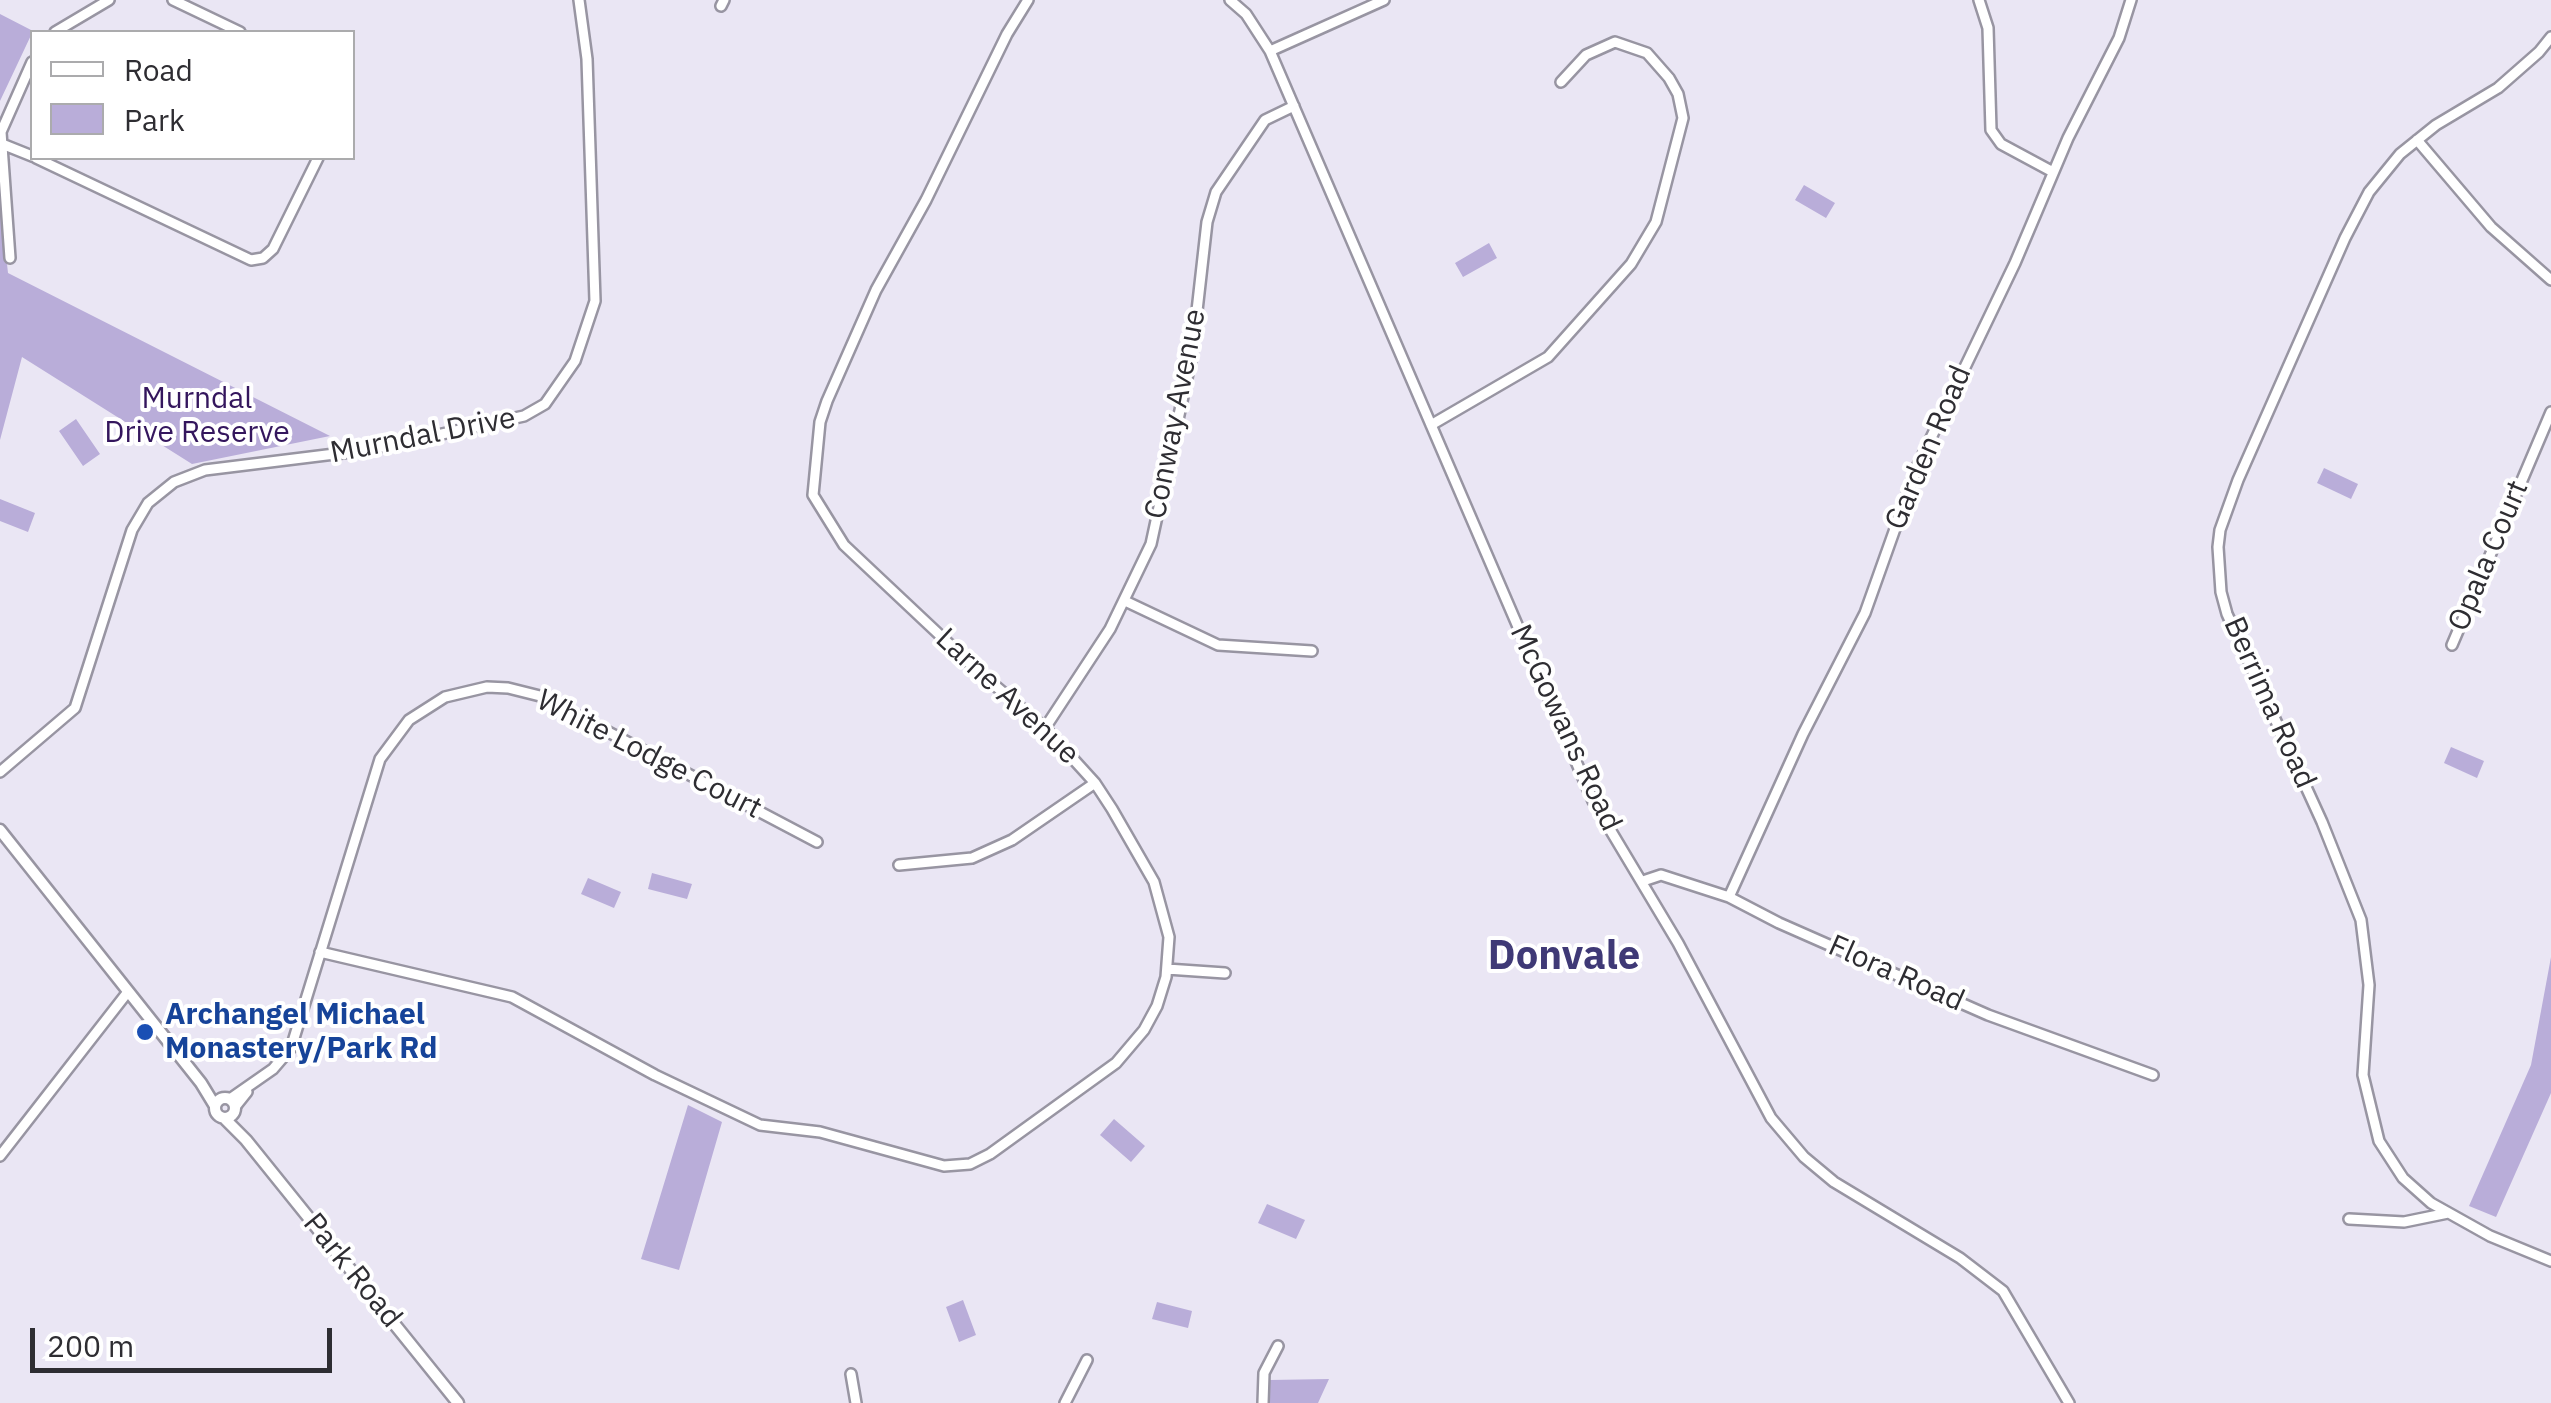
<!DOCTYPE html>
<style>
body{margin:0}
#map{position:relative;width:2551px;height:1403px;overflow:hidden;background:#eae6f4;font-family:"IBM Plex Sans",sans-serif}
canvas{display:block}
.legend{position:absolute;left:30px;top:30px;width:325px;height:130px;box-sizing:border-box;background:#fff;border:2px solid #ababad;margin:0;padding:12px 18px;list-style:none;font-size:30px;color:#2e2d32}
.legend li{display:flex;align-items:center;gap:20px;height:50px}
.legend b{width:50px;border:2px solid #ababad}
.scale{position:absolute;left:30px;top:1328px;width:302px;height:45px;box-sizing:border-box;border:5px solid #2e2d32;border-top:0;padding-left:12px;font-size:30px;line-height:35px;white-space:nowrap;color:#2e2d32;-webkit-text-stroke:8px #fff;paint-order:stroke}
</style>
<div id="map">
<canvas width="2551" height="1403"></canvas>
<ul class="legend">
<li><b style="height:12px;background:#fff"></b>Road</li>
<li><b style="height:28px;background:#b9add9"></b>Park</li>
</ul>
<div class="scale">200 m</div>
</div>
<script>
const ctx = document.querySelector('canvas').getContext('2d');
ctx.lineJoin = 'round';
function fill(path, color) {
  ctx.fillStyle = color;
  ctx.fill(path, 'evenodd');
}
function shape(rows) {
  const path = new Path2D();
  for (const r of rows) {
    if (r.length === 3) {
      path.moveTo(r[0] + r[2], r[1]);
      path.arc(r[0], r[1], r[2], 0, 2 * Math.PI);
      continue;
    }
    path.moveTo(r[0], r[1]);
    for (let i = 2; i < r.length; i += 2) path.lineTo(r[i], r[i + 1]);
  }
  return path;
}
function trace(path, color, width, dash) {
  ctx.strokeStyle = color;
  ctx.lineWidth = width;
  ctx.lineCap = dash ? 'butt' : 'round';
  ctx.setLineDash(dash || []);
  ctx.stroke(path);
}
function write(font, color, halo, rows, align = 'center') {
  ctx.font = font + ' "IBM Plex Sans",sans-serif';
  ctx.lineWidth = 8;
  ctx.setLineDash([]);
  ctx.textBaseline = 'middle';
  ctx.strokeStyle = halo;
  ctx.fillStyle = color;
  for (const [text, x, y, turn = 0] of rows) {
    ctx.save();
    ctx.translate(x, y);
    ctx.rotate((+turn || 0) * Math.PI / 180);
    ctx.textAlign = isNaN(turn) ? turn : align;
    if (halo) ctx.strokeText(text, 0, 0);
    ctx.fillText(text, 0, 0);
    ctx.restore();
  }
}
const green = shape([
 [0,14,33,31,0,101],
 [1804,185,1835,203,1826,218,1795,200],
 [0,202,8,273,330,436,192,464,22,357,0,440],
 [1489,243,1497,258,1463,277,1455,263],
 [76,419,100,454,83,466,59,431],
 [2324,468,2358,484,2351,499,2317,483],
 [0,499,35,513,28,532,0,521],
 [2451,747,2484,761,2477,778,2444,763],
 [652,873,692,884,687,899,648,889],
 [588,878,621,892,614,908,581,894],
 [2551,957,2551,1093,2496,1217,2469,1206,2531,1065],
 [688,1105,722,1122,679,1270,641,1259],
 [1114,1119,1145,1146,1131,1162,1100,1135],
 [1267,1204,1305,1220,1296,1239,1258,1223],
 [963,1300,976,1335,959,1342,946,1307],
 [1157,1302,1192,1311,1188,1328,1152,1319],
 [1329,1379,1318,1403,1269,1403,1270,1380]
]);
const minor = shape([
 [173,0,240,32],
 [1230,0,1246,14,1270,51,1593,801,1678,943,1771,1118,1804,1157,1834,1182,1960,1258,2003,1291,2069,1403],
 [1979,0,1988,28,1991,130,2001,144,2053,172],
 [721,6,724,0],
 [55,32,109,0],
 [2551,37,2539,52,2498,88,2436,125,2400,154,2369,192,2345,238,2238,480,2220,530,2218,547,2221,592,2227,614,2322,822,2361,920,2369,985,2363,1075,2379,1141,2403,1178,2431,1203,2490,1236,2551,1261],
 [1270,51,1384,0],
 [2417,140,2491,227,2551,280],
 [2,144,32,156],
 [36,158,251,260,263,258,273,249,318,158],
 [10,258,1,132,32,62],
 [1431,425,1548,357,1631,264,1656,222,1683,118,1678,94,1669,78,1647,53,1615,42,1586,55,1561,82],
 [1125,601,1218,645,1312,651],
 [2452,645,2551,412],
 [1045,728,1110,629,1151,544,1192,355,1207,222,1216,192,1265,120,1294,106],
 [0,772,75,708,132,530,148,503,174,482,205,470,359,451,419,439,524,416,545,404,575,361,595,301,587,59,579,0],
 [899,865,972,858,1012,840,1095,783],
 [1643,881,1661,875,1729,897,1779,923,1988,1015,2153,1075],
 [1729,897,1803,734,1865,613,1917,467,2015,263,2068,138,2119,38,2131,0],
 [320,952,512,997,655,1075,760,1125,820,1132,944,1166,970,1164,990,1154,1116,1063,1144,1030,1157,1006,1166,977,1169,937,1154,882,1112,809,1095,783,1045,728,979,672,844,545,813,495,820,422,827,401,876,290,926,200,1007,34,1028,0],
 [1167,969,1225,973],
 [230,1099,273,1069,291,1048,380,759,409,720,445,697,487,687,508,688,540,696,817,842],
 [235,1107,247,1092],
 [0,1156,127,993],
 [2349,1219,2404,1222,2448,1213],
 [851,1374,856,1403],
 [1065,1403,1087,1360],
 [1263,1403,1264,1373,1278,1346]
]);
const tertiary = shape([
 [0,830,201,1083,215,1106],
 [225,1108,10],
 [225,1119,246,1140,458,1403]
]);
const markers = [
 [145,1032,10,"#1a4fb4"]
];
const parkNames = [
 ["Murndal",197,399],
 ["Drive Reserve",197,433]
];
const streetNames = [
 ["Conway Avenue",1176,414,-79],
 ["Murndal Drive",423,436,-11],
 ["Garden Road",1929,448,-67],
 ["Opala Court",2489,556,-67],
 ["Larne Avenue",1007,697,43],
 ["Berrima Road",2269,703,66],
 ["McGowans Road",1565,728,65],
 ["White Lodge Court",649,755,27],
 ["Flora Road",1896,974,24],
 ["Park Road",352,1271,51]
];
const transitNames = [
 ["Archangel Michael",165,1015],
 ["Monastery/Park Rd",165,1049]
];
const districtNames = [
 ["Donvale",1564,957]
];
fill(green, '#b9add9');
trace(minor, '#9895a2', 14);
trace(tertiary, '#9895a2', 15);
trace(minor, '#fff', 9);
trace(tertiary, '#fff', 10);
for (const [x, y, r, color] of markers) {
  const dot = new Path2D();
  dot.arc(x, y, r, 0, 2 * Math.PI);
  ctx.fillStyle = color;
  ctx.fill(dot);
  trace(dot, '#fff', 4);
}
write('30px', '#34165d', '#fff', parkNames);
write('30px', '#2e2d32', '#fff', streetNames);
write('bold 30px', '#164399', '#fff', transitNames, 'left');
write('bold 40px', '#3f3976', '#fff', districtNames);
</script>
